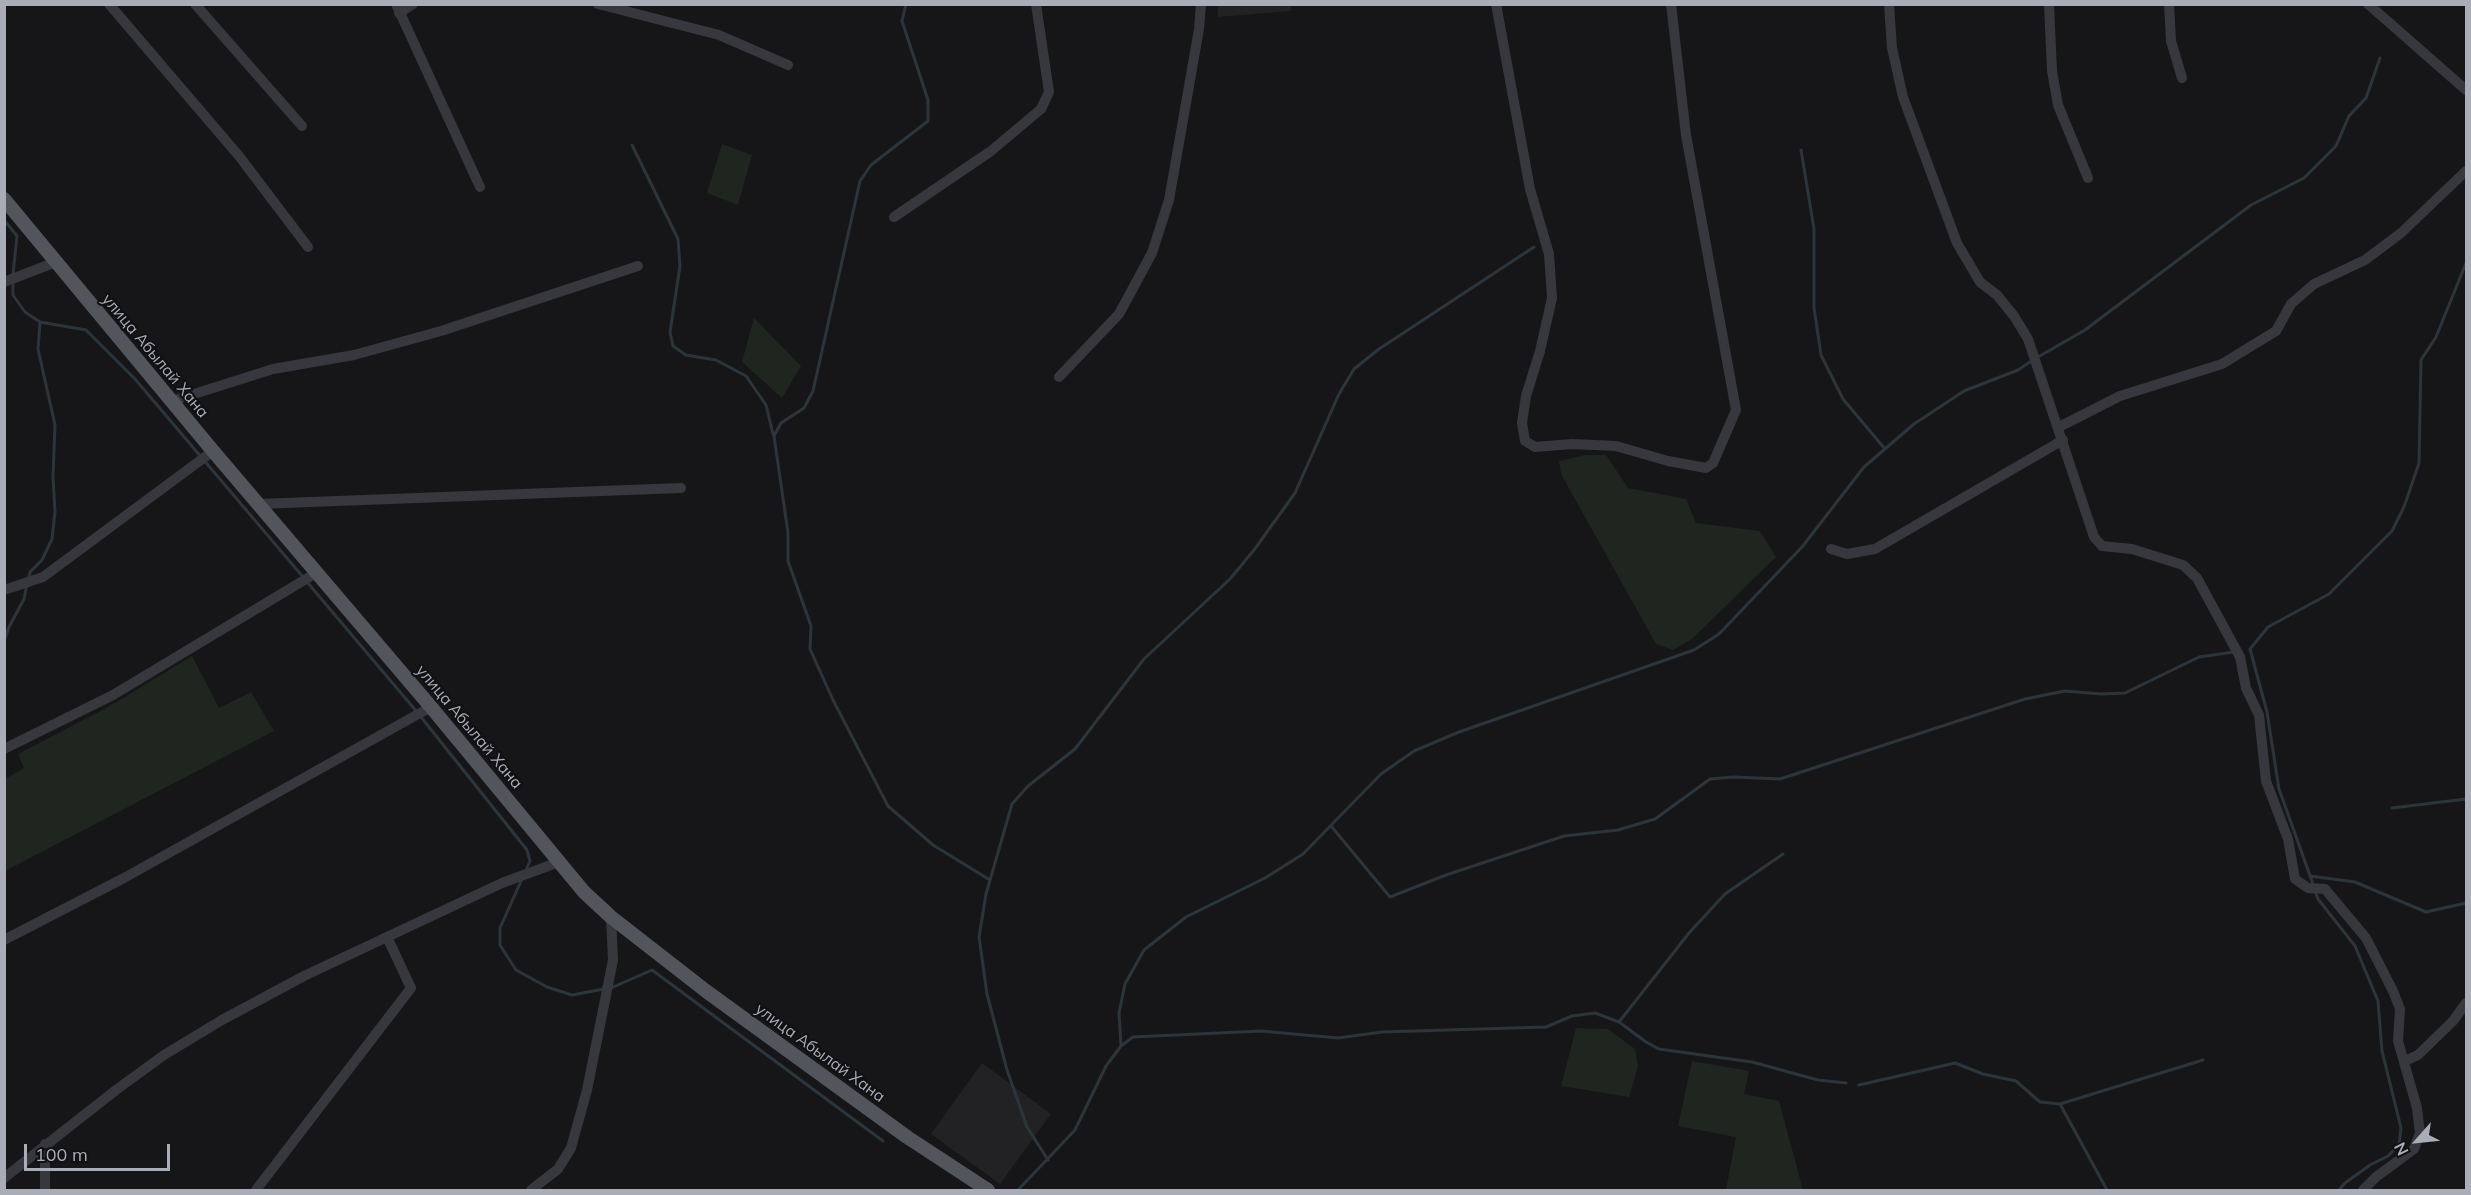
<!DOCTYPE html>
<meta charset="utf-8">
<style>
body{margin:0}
#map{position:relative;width:2471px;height:1195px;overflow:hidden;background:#161618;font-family:Mulish,sans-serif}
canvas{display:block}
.frame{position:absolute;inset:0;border:6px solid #a8adb8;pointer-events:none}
.north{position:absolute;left:2387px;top:1111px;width:60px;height:60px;-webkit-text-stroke:4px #111113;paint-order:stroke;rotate:243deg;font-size:16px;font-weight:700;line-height:24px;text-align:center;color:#a8adb8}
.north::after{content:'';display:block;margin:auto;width:21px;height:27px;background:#a8adb8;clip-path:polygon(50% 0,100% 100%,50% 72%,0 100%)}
.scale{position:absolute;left:24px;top:1144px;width:146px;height:27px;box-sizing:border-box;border:3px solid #a8adb8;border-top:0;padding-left:8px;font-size:18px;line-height:21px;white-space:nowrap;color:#a8adb8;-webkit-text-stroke:4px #111113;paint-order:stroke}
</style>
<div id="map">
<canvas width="2471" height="1195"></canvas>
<div class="frame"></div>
<div class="north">N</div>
<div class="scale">100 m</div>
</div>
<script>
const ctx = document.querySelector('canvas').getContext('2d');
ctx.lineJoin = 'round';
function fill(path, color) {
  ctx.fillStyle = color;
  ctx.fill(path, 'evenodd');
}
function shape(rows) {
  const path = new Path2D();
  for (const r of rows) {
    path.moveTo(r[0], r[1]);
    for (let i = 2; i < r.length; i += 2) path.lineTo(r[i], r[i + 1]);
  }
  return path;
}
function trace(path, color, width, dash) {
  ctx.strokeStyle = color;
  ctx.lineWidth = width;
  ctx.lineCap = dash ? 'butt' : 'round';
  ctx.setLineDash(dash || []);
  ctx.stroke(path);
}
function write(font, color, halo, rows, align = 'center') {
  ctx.font = font + ' Mulish,sans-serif';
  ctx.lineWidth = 4.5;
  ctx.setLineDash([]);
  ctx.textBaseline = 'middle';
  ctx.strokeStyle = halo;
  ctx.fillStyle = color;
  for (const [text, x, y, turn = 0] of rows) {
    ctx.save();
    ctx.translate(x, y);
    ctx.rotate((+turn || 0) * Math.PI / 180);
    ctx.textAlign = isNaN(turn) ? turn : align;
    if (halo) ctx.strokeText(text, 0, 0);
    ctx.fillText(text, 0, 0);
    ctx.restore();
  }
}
const built = shape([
 [1218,5,1291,5,1291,11,1218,17],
 [982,1063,1051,1114,1000,1184,931,1134]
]);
const green = shape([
 [722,144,752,155,738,205,707,193],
 [754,318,801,366,782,398,742,362],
 [1585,455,1606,455,1628,488,1686,499,1696,523,1760,531,1776,557,1692,639,1673,650,1656,644,1561,474,1559,461],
 [192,656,219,708,251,692,274,731,5,871,5,779,24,768,18,754,110,706],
 [1576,1028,1608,1029,1635,1049,1638,1066,1629,1097,1561,1086],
 [1692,1061,1749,1071,1744,1094,1779,1101,1803,1190,1726,1190,1736,1137,1678,1126]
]);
const stream = shape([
 [906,4,902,21,928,100,928,121,871,165,860,181,813,391,804,408,781,423,774,436,788,533,788,561,811,626,810,649,833,700,888,806,933,845,990,880],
 [632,145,678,239,680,266,670,332,673,346,686,355,716,360,746,376,766,405,773,434],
 [1801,150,1814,229,1814,308,1821,355,1843,399,1885,449],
 [4,220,17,236,13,274],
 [13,281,13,295,25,312,40,322,86,330,135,379,303,577],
 [2038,357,2085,330,2251,205,2304,178,2336,146,2349,116,2366,98,2380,58],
 [29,578,30,572,42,560,52,539,55,512,53,477,55,425,38,349,40,322],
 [307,582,417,712],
 [4,641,9,627,24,599,27,584],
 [421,717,527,850,530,861,526,870],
 [2392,808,2466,799],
 [1331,826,1390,897,1446,875,1564,836,1618,830,1655,819,1710,779,1733,777,1780,779,2025,699,2065,691,2101,694,2125,693,2199,657,2234,652],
 [2310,876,2355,882,2426,912,2466,903],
 [522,879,500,928,500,945,516,970,547,987,572,995,604,989],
 [2313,884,2279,789,2267,712,2250,649,2268,627,2329,594,2392,531,2404,507,2419,463,2421,360,2436,337,2466,263],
 [2315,891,2318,899,2355,946,2378,1001,2382,1051,2401,1128,2399,1145,2388,1156,2370,1165,2345,1183,2339,1190],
 [611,988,652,970,883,1141],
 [1619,1022,1689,933,1725,894,1783,854],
 [1121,1046,1119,1013,1125,984,1144,950,1186,917,1265,878,1303,854,1381,774,1414,751,1459,732,1694,650,1719,634,1802,547,1864,467,1914,424,1964,391,2018,370,2033,360],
 [1859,1085,1955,1063,1983,1074,2016,1081,2040,1102,2060,1104,2203,1060],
 [2060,1104,2107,1190],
 [1048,1160,1027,1127,1007,1070,987,994,979,937,986,894,1012,804,1028,786,1075,749,1144,659,1230,579,1254,550,1295,493,1339,394,1354,369,1379,349,1534,247],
 [1018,1190,1075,1130,1106,1066,1121,1046,1133,1037,1261,1031,1338,1038,1382,1032,1546,1027,1572,1016,1595,1013,1619,1022,1646,1042,1659,1049,1752,1062,1818,1080,1846,1083]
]);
const minor = shape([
 [109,4,239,156,308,247],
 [195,4,302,126],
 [396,4,480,187],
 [598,4,719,35,788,65],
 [1496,4,1530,189,1549,254,1552,298,1540,351,1526,396,1522,423,1525,441,1535,447,1572,444,1616,446,1668,461,1706,468,1713,463,1736,410,1686,135,1671,4],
 [1889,4,1892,48,1903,97,1957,243,1980,282,1997,295,2014,316,2028,339,2094,537,2102,546,2132,549,2183,565,2197,578,2240,657,2246,688,2259,715,2266,781,2288,839,2295,879,2308,888,2325,889,2366,938,2393,991,2400,1009,2398,1041,2417,1108,2420,1133,2414,1149,2376,1177,2363,1190],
 [2049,4,2052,71,2058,105,2088,178],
 [2169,4,2171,41,2182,78],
 [2368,4,2466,90],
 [399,13,413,4],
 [894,217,991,151,1041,109,1049,92,1036,4],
 [4,282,56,262],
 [1059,377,1119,314,1152,253,1169,200,1199,29,1201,4],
 [172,401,273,369,354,355,441,331,638,266],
 [2059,427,2120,396,2222,364,2276,331,2291,304,2314,284,2365,260,2401,233,2466,171],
 [258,504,681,488],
 [1831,549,1847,554,1875,549,2063,440],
 [4,590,43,577,213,451],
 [4,749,113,695,316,573],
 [4,940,124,878,431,707],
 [2405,1061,2418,1055,2453,1021,2466,1003],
 [4,1178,116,1090,164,1055,222,1020,304,976,387,937,502,883,559,862],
 [45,1190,45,1144],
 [256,1190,411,988,387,937],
 [531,1190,558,1169,571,1148,587,1090,613,960,611,917]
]);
const major = shape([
 [4,199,213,451,431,707,584,892,611,917,706,991,907,1137,988,1190]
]);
const streetNames = [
 ["улица Абылай Хана",155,356,50],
 ["улица Абылай Хана",469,727,50],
 ["улица Абылай Хана",820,1053,36]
];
fill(built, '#222225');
fill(green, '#1e261f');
trace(stream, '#2c353c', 3);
trace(minor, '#37383d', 10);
trace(major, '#53555c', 14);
write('16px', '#a8adb8', '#111113', streetNames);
</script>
